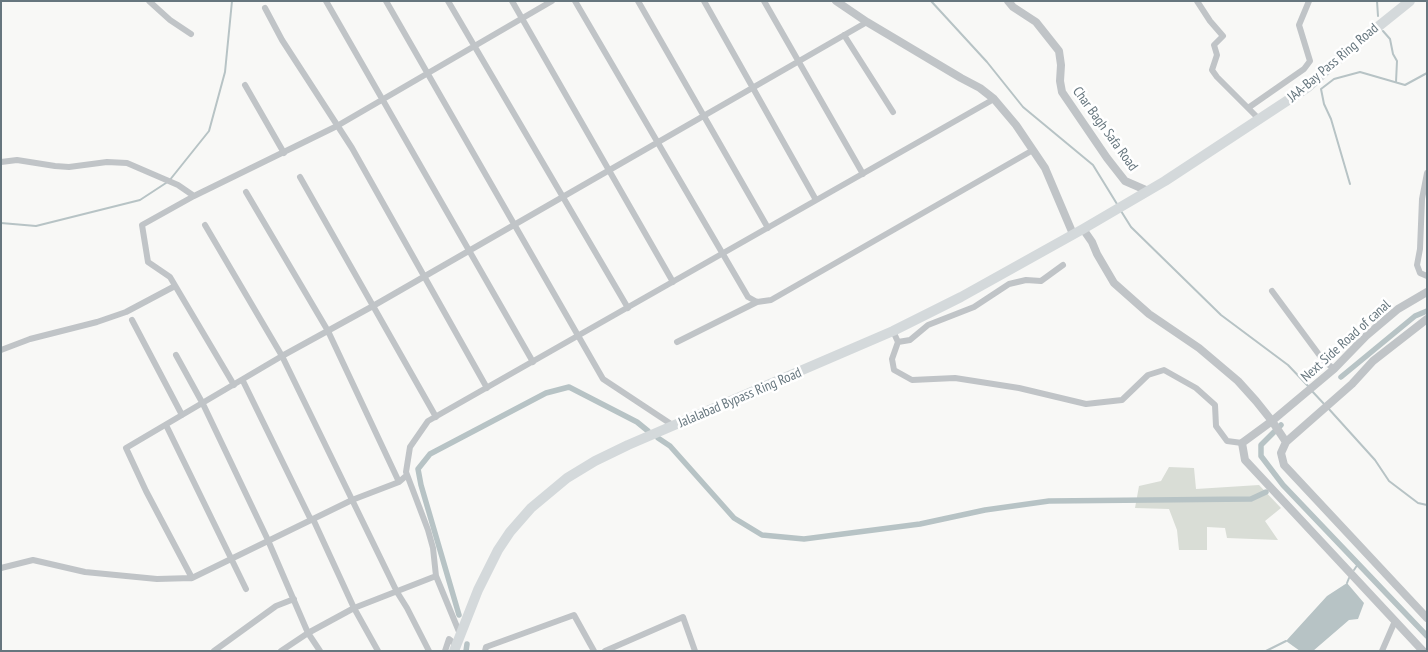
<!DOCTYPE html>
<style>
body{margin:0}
#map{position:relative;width:1428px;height:652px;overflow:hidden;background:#f8f8f6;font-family:"PT Sans Narrow",sans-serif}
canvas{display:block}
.frame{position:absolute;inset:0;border:2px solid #66767e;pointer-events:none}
</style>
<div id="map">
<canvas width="1428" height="652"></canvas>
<div class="frame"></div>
</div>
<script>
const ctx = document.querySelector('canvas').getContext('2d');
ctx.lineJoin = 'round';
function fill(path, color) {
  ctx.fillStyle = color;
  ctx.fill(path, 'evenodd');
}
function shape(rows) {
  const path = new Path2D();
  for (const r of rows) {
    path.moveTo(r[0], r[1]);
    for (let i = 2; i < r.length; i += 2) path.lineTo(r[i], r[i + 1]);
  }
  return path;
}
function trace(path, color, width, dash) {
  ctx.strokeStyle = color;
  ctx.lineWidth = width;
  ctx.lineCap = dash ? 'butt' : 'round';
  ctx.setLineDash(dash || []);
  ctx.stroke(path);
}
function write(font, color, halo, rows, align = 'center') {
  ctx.font = font + ' "PT Sans Narrow",sans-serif';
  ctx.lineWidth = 5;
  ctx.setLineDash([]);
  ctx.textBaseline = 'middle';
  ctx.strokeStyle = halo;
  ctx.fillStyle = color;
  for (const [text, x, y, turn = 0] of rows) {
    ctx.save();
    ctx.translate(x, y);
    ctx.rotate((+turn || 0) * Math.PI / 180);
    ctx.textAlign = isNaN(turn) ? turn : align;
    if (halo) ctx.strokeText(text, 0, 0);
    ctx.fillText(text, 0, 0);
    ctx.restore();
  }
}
const green = shape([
 [1169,467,1194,468,1196,489,1259,485,1281,508,1265,521,1278,540,1227,538,1225,528,1207,527,1207,550,1179,550,1177,530,1169,509,1135,508,1139,486,1161,481]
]);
const water = shape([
 [1347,583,1364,603,1358,619,1349,620,1313,651,1300,651,1286,641,1327,596]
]);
const stream = shape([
 [931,1,987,62,1023,107,1093,165,1117,204],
 [1377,1,1378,16],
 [1383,31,1390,39,1393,54,1397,61,1396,82],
 [1350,184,1331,119,1324,104,1321,89,1334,79,1360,72,1405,85,1427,73],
 [1121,211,1131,227,1221,315,1288,365,1308,386],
 [1,223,36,226,140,200,169,181,209,131,225,72,232,1],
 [1311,390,1325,405],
 [1328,408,1375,460,1389,481,1418,503,1427,505],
 [1354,570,1358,564],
 [1347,583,1349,578],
 [1266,651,1286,641]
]);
const canal = shape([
 [1341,377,1415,316,1427,311],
 [1281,425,1261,445,1261,456,1283,485,1427,636],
 [658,438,670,446,734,518,762,535,804,539,920,524,985,510,1049,501,1251,499,1266,492],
 [459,615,421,485,418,469,430,454,546,393,569,387,637,422,648,431],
 [466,651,467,644]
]);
const minor = shape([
 [149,1,170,20,191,34],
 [326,1,533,362],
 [386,1,603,379,674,426],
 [448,1,628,308],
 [512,1,673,282],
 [575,1,748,297,757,302,771,300,1033,150],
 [638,1,768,228],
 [704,1,816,200],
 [764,1,863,174],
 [1197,1,1210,21,1223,36,1214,45,1217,55,1212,70,1217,77,1260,120],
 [265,8,282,40,352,148,487,388],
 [844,35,893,112],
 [245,85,284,153],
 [1248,108,1304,69,1310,61,1299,25,1309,1],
 [1,162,17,160,55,166,69,167,107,162,127,163,178,185,194,196,337,126,552,1],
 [1427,173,1422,199,1420,249,1417,265,1420,273,1427,276],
 [300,177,436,417],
 [246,192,328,331,399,482],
 [194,196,142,225,148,262,170,277,234,385],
 [205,225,282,356,397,592,407,608,429,651],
 [1272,291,1323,360,1334,369],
 [132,320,182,415],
 [893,331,898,342,892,359,894,370,912,380,955,378,1019,388,1086,404,1122,400,1148,375,1164,370,1196,388,1215,405,1216,426,1227,441,1242,443],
 [677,342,757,302],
 [898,342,910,340,928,325,974,307,1009,284,1026,280,1041,281,1063,265],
 [1,350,30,339,97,322,126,312,175,286],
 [176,355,203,404,267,538,308,633,320,651],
 [243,381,310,518,313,519,354,608,378,651],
 [166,425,246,589],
 [1,568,33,560,85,572,157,579,192,578,352,500,399,482,407,475],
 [192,578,146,491,126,448,282,356,373,306,867,22],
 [460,634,436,576,433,548,428,530,406,472,410,447,428,421,994,99],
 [214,651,276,606,294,599],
 [281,651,308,633,354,608,436,576],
 [445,651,449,639,456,645],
 [485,651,486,647,574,615,594,651],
 [605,651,683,617,695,651],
 [1382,651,1395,621]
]);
const tertiary = shape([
 [836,1,867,22,961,78,980,88,994,99,1016,125,1045,168,1073,234],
 [1008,1,1013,7,1036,22,1059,51,1061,65,1060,81,1062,92,1107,158,1125,181,1148,191],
 [1083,229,1092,242,1097,254,1114,283,1149,314,1199,348,1238,381,1256,401,1272,421,1242,443,1245,460,1423,651],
 [1427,319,1373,361,1352,384,1286,442,1281,453,1284,465,1427,618],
 [1286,442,1272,421,1334,369,1366,336,1398,309,1427,292]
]);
const trunk = shape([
 [454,651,478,590,498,550,510,532,531,508,567,478,595,461,628,445,893,331,961,297,1083,229,1165,181,1308,87,1344,54,1410,1]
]);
const streetNames = [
 ["JAA-Bay Pass Ring Road",1333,63,-40],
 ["Char Bagh Safa Road",1105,129,54],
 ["Next Side Road of canal",1346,341,-42],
 ["Jalalabad Bypass Ring Road",740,398,-23]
];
fill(green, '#d9ddd6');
fill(water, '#b7c3c5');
trace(stream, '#b7c3c5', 2);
trace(canal, '#b7c3c5', 5.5);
trace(minor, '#c0c4c7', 6);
trace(tertiary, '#c0c4c7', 8);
trace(trunk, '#d4d9db', 10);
write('14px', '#66767e', '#fff', streetNames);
</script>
